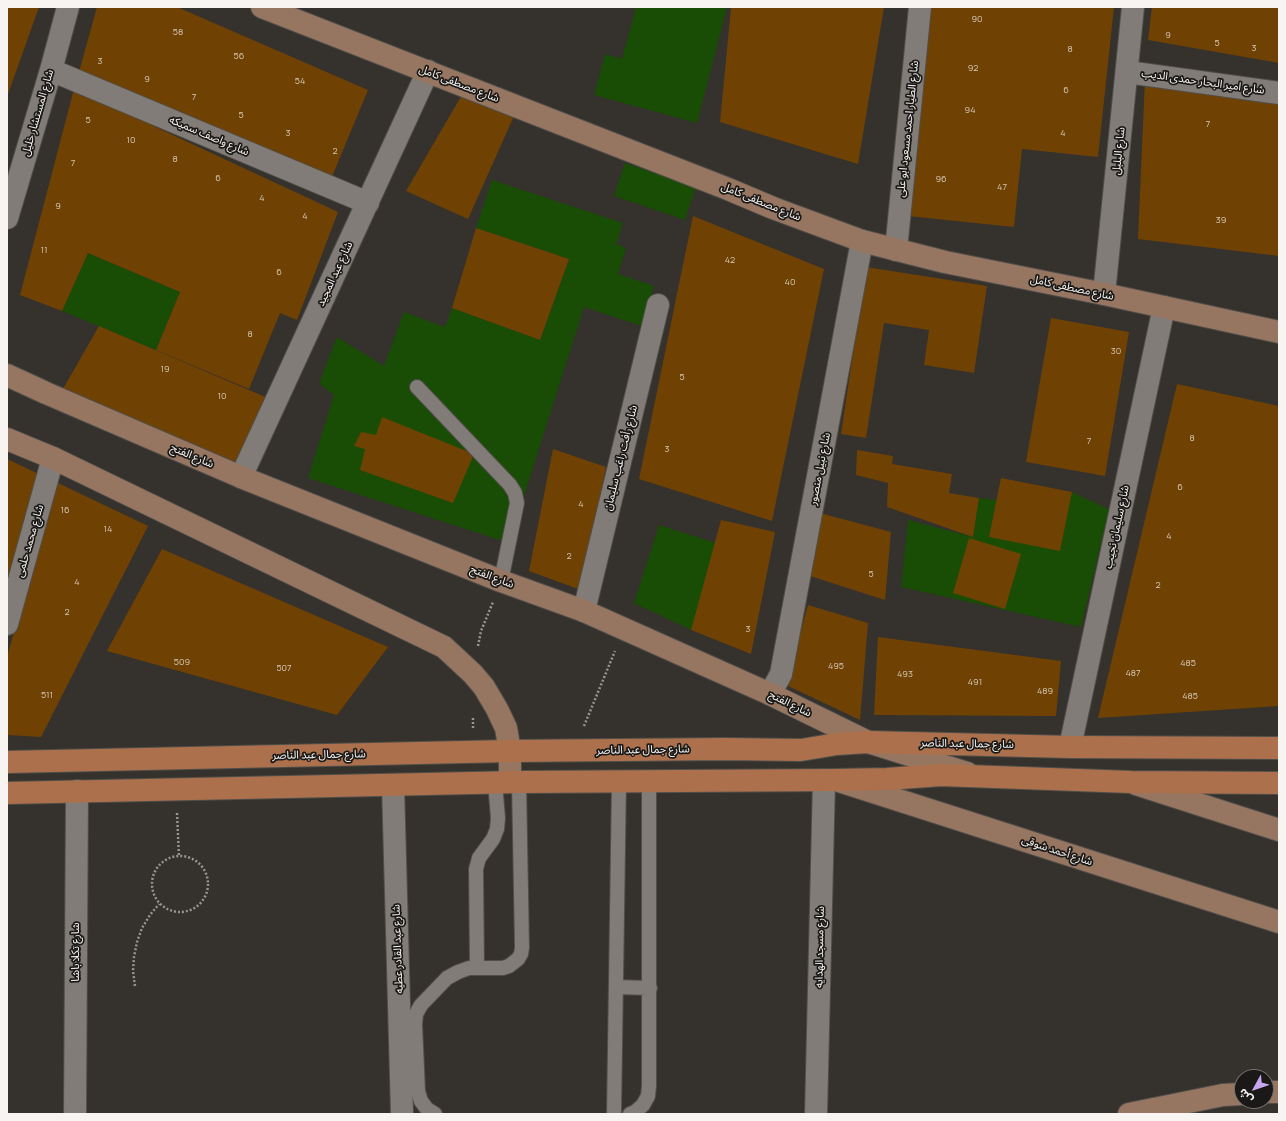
<!DOCTYPE html>
<meta charset="utf-8">
<style>
body{margin:0}
#map{position:relative;width:1286px;height:1121px;overflow:hidden;background:#35312c;font-family:Manrope,"Noto Sans Arabic",sans-serif}
canvas{display:block}
.frame{position:absolute;inset:0;border:8px solid #f7f4f1;pointer-events:none}
.north{position:absolute;left:1234px;top:1069px;width:40px;height:40px;box-sizing:border-box;background:#1b1917;border:1px solid #73716e;border-radius:50%;rotate:230deg;font-size:11px;font-weight:700;line-height:16px;text-align:center;color:#f7f4f1}
.north::after{content:'';display:block;margin:auto;width:14px;height:18px;background:#c8a6ef;clip-path:polygon(50% 0,100% 100%,50% 72%,0 100%)}
</style>
<div id="map">
<canvas width="1286" height="1121"></canvas>
<div class="frame"></div>
<div class="north">ش</div>
</div>
<script>
const ctx = document.querySelector('canvas').getContext('2d');
ctx.lineJoin = 'round';
function fill(path, color) {
  ctx.fillStyle = color;
  ctx.fill(path, 'evenodd');
}
function shape(rows) {
  const path = new Path2D();
  for (const r of rows) {
    if (r.length === 3) {
      path.moveTo(r[0] + r[2], r[1]);
      path.arc(r[0], r[1], r[2], 0, 2 * Math.PI);
      continue;
    }
    path.moveTo(r[0], r[1]);
    for (let i = 2; i < r.length; i += 2) path.lineTo(r[i], r[i + 1]);
  }
  return path;
}
function trace(path, color, width, dash) {
  ctx.strokeStyle = color;
  ctx.lineWidth = width;
  ctx.lineCap = dash ? 'butt' : 'round';
  ctx.setLineDash(dash || []);
  ctx.stroke(path);
}
function write(font, color, halo, rows, align = 'center') {
  ctx.font = font + ' Manrope,"Noto Sans Arabic",sans-serif';
  ctx.lineWidth = 3.5;
  ctx.setLineDash([]);
  ctx.textBaseline = 'middle';
  ctx.strokeStyle = halo;
  ctx.fillStyle = color;
  for (const [text, x, y, turn = 0] of rows) {
    ctx.save();
    ctx.translate(x, y);
    ctx.rotate((+turn || 0) * Math.PI / 180);
    ctx.textAlign = isNaN(turn) ? turn : align;
    if (halo) ctx.strokeText(text, 0, 0);
    ctx.fillText(text, 0, 0);
    ctx.restore();
  }
}
const green = shape([
 [636,7,727,7,697,123,594,95,605,54,622,59],
 [625,163,696,187,685,220,614,196],
 [492,180,623,223,616,244,626,248,618,274,654,286,642,326,584,307,509,543,308,478,334,395,319,383,337,337,384,366,404,312,445,327,452,308,540,340,569,259,476,228],
 [88,253,180,292,156,350,62,311],
 [1072,492,1109,509,1081,627,901,587,908,520,973,537,979,498,997,500],
 [659,525,716,543,691,630,634,603]
]);
const building = shape([
 [7,7,39,7,7,97],
 [97,7,177,7,368,90,331,179,79,72],
 [733,7,884,7,858,164,720,122,731,8],
 [930,7,1114,7,1098,157,1022,149,1014,227,908,216],
 [1152,7,1279,7,1279,63,1148,40],
 [1145,79,1279,98,1279,256,1138,239],
 [74,89,338,212,297,320,280,313,249,389,156,350,180,292,88,253,62,311,20,295],
 [463,93,514,116,468,219,406,191],
 [693,216,824,269,772,521,639,479],
 [476,228,569,259,540,340,452,308],
 [866,267,987,286,974,373,924,365,929,330,884,323,866,438,841,434],
 [1051,318,1129,332,1105,476,1026,462],
 [99,326,270,399,239,467,59,396],
 [1177,384,1279,406,1279,706,1098,718],
 [382,417,474,454,453,503,360,470,365,449,354,446,361,432,376,435],
 [553,449,606,467,581,590,529,571],
 [857,450,893,456,892,464,952,474,949,493,979,498,973,537,887,507,888,483,856,475],
 [7,459,41,475,7,594],
 [1001,478,1072,492,1060,551,989,537],
 [56,482,148,526,41,737,7,735,7,657],
 [820,513,891,532,885,600,807,575],
 [721,520,775,532,751,654,691,630],
 [969,538,1021,554,1005,609,953,593],
 [162,549,388,647,337,715,107,651],
 [808,605,868,623,860,720,786,685],
 [878,637,1061,661,1056,716,874,715]
]);
const path = shape([
 [478,646,481,631,493,602],
 [584,726,615,651],
 [473,728,473,717],
 [177,813,179,857],
 [180,884,28],
 [135,986,133,971,134,957,137,942,142,928,150,915,159,904]
]);
const lane = shape([
 [417,387,510,485,515,493,517,503,501,581],
 [477,968,476,869,479,858,493,839,497,829,498,818,495,783],
 [616,987,650,988],
 [435,1114,427,1109,421,1101,418,1091,415,1024,416,1014,421,1005,447,978,458,972,469,968,503,968,509,966,518,959,521,954,522,948,519,782],
 [614,1114,619,781],
 [630,1114,635,1112,643,1105,648,1096,649,1086,649,781]
]);
const street = shape([
 [51,70,368,203],
 [1127,72,1279,93],
 [7,218,51,70,68,7],
 [896,250,920,7],
 [1104,294,1133,7],
 [241,477,428,71],
 [584,611,658,305],
 [7,624,53,458],
 [770,694,781,674,862,241],
 [1070,747,1164,307],
 [393,785,402,1114],
 [75,1114,77,791],
 [816,1114,824,780]
]);
const secondary = shape([
 [262,7,728,189,773,208,862,241,945,262,1104,294,1279,332],
 [7,375,46,393,241,477,501,581,584,611,770,694,868,742,967,773],
 [7,439,53,458,444,647,473,674,484,687,497,709,506,728,510,751,510,782],
 [839,781,1279,922],
 [1136,784,1279,830],
 [1266,1092,1279,1092],
 [1129,1114,1223,1095,1242,1094]
]);
const primary = shape([
 [7,762,510,751,724,749,801,750,837,744,868,742,1070,747,1279,748],
 [7,793,519,782,835,780,887,779,941,775,1131,782,1279,783]
]);
const numberNames = [
 ["90",977,19],
 ["58",178,32],
 ["9",1168,35],
 ["5",1217,43],
 ["3",1254,48],
 ["8",1070,49],
 ["56",239,56],
 ["3",100,61],
 ["92",973,68],
 ["9",147,79],
 ["54",300,81],
 ["6",1066,90],
 ["7",194,97],
 ["94",970,110],
 ["5",241,115],
 ["5",88,120],
 ["7",1208,124],
 ["3",288,133],
 ["4",1063,133],
 ["10",131,140],
 ["2",335,151],
 ["8",175,159],
 ["7",73,163],
 ["6",218,178],
 ["96",941,179],
 ["47",1002,187],
 ["4",262,198],
 ["9",58,206],
 ["4",305,216],
 ["39",1221,220],
 ["11",44,250],
 ["42",730,260],
 ["6",279,272],
 ["40",790,282],
 ["8",250,334],
 ["30",1116,351],
 ["19",165,369],
 ["5",682,377],
 ["10",222,396],
 ["8",1192,438],
 ["7",1089,441],
 ["3",667,449],
 ["6",1180,487],
 ["4",581,504],
 ["16",65,510],
 ["14",108,529],
 ["4",1169,536],
 ["2",569,556],
 ["5",871,574],
 ["4",77,582],
 ["2",1158,585],
 ["2",67,612],
 ["3",748,629],
 ["509",182,662],
 ["485",1188,663],
 ["495",836,666],
 ["507",284,668],
 ["487",1133,673],
 ["493",905,674],
 ["491",975,682],
 ["489",1045,691],
 ["511",47,695],
 ["485",1190,696]
];
const streetNames = [
 ["شارع امير البحار حمدى الديب",1203,82,8],
 ["شارع مصطفى كامل",459,84,21],
 ["شارع المستشار خليل",38,113,-74],
 ["شارع الطيار احمد مسعود ابو على",908,129,-84],
 ["شارع واصف سميكه",209,136,23],
 ["شارع البلبل",1119,151,-84],
 ["شارع مصطفى كامل",761,202,22],
 ["شارع عبد المجيد",335,274,-65],
 ["شارع مصطفى كامل",1072,288,12],
 ["شارع الفتح",192,456,23],
 ["شارع رأفت راغب سليمان",621,458,-76],
 ["شارع نبيل منصور",820,469,-79],
 ["شارع سليمان نجيب",1117,527,-78],
 ["شارع محمد حلمى",30,541,-74],
 ["شارع الفتح",492,577,21],
 ["شارع الفتح",790,704,26],
 ["شارع جمال عبد الناصر",967,744,1],
 ["شارع جمال عبد الناصر",643,750,-1],
 ["شارع جمال عبد الناصر",319,755,-1],
 ["شارع أحمد شوقى",1057,851,18],
 ["شارع مسجد الهدايه",820,947,-89],
 ["شارع عبد القادر عطيه",398,949,-92],
 ["شارع تكلا باشا",76,952,-90]
];
fill(green, '#194c05');
fill(building, '#6f4204');
trace(lane, '#514e4a', 16);
trace(street, '#514e4a', 24);
trace(secondary, '#514e4a', 24);
trace(primary, '#514e4a', 24);
trace(path, '#989490', 2.5, [2, 2]);
trace(lane, '#817c77', 14);
trace(street, '#817c77', 22);
trace(secondary, '#977661', 22);
trace(primary, '#ac714c', 22);
write('9px', '#d5c8b6', null, numberNames);
write('11px', '#f7f4f1', '#1b1917', streetNames);
</script>
